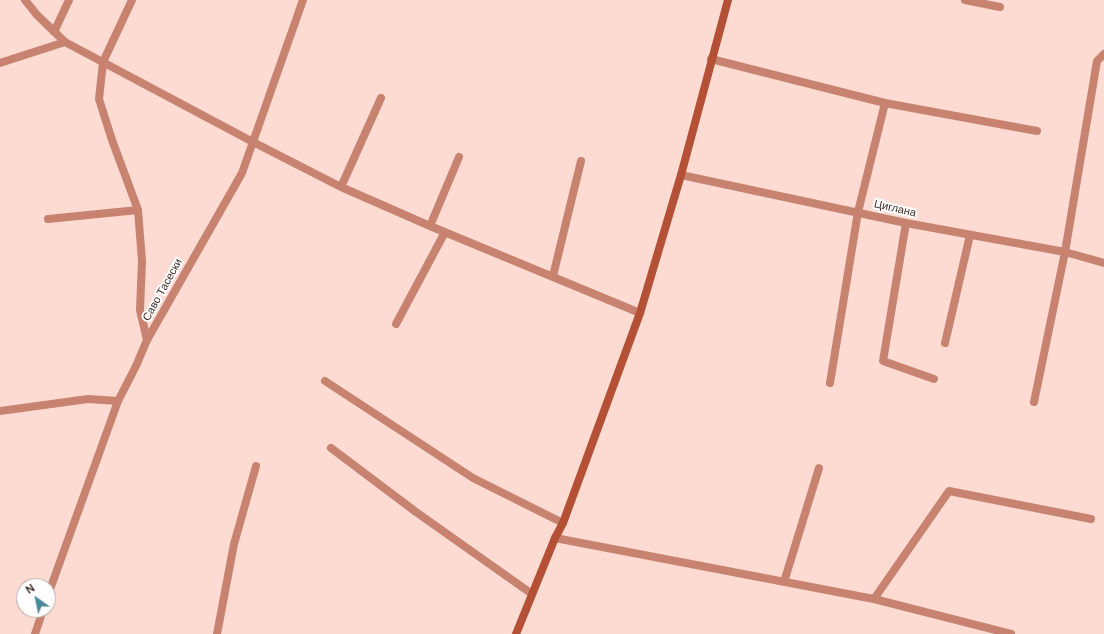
<!DOCTYPE html>
<meta charset="utf-8">
<style>
body{margin:0}
#map{position:relative;width:1104px;height:634px;overflow:hidden;background:#fddbd2;font-family:"DM Sans",sans-serif}
canvas{display:block}
.north{position:absolute;left:16px;top:578px;width:40px;height:40px;box-sizing:border-box;background:#fff;border:1px solid #b4aba9;border-radius:50%;rotate:327deg;font-size:11px;font-weight:700;line-height:16px;text-align:center;color:#432e28}
.north::after{content:'';display:block;margin:auto;width:14px;height:18px;background:#488a9b;clip-path:polygon(50% 0,100% 100%,50% 72%,0 100%)}
</style>
<div id="map">
<canvas width="1104" height="634"></canvas>
<div class="north">N</div>
</div>
<script>
const ctx = document.querySelector('canvas').getContext('2d');
ctx.lineJoin = 'round';
function shape(rows) {
  const path = new Path2D();
  for (const r of rows) {
    path.moveTo(r[0], r[1]);
    for (let i = 2; i < r.length; i += 2) path.lineTo(r[i], r[i + 1]);
  }
  return path;
}
function trace(path, color, width, dash) {
  ctx.strokeStyle = color;
  ctx.lineWidth = width;
  ctx.lineCap = dash ? 'butt' : 'round';
  ctx.setLineDash(dash || []);
  ctx.stroke(path);
}
function write(font, color, halo, rows, align = 'center') {
  ctx.font = font + ' "DM Sans",sans-serif';
  ctx.lineWidth = 4;
  ctx.setLineDash([]);
  ctx.textBaseline = 'middle';
  ctx.strokeStyle = halo;
  ctx.fillStyle = color;
  for (const [text, x, y, turn = 0] of rows) {
    ctx.save();
    ctx.translate(x, y);
    ctx.rotate((+turn || 0) * Math.PI / 180);
    ctx.textAlign = isNaN(turn) ? turn : align;
    if (halo) ctx.strokeText(text, 0, 0);
    ctx.fillText(text, 0, 0);
    ctx.restore();
  }
}
const minor = shape([
 [25,0,37,15,65,42,253,142,341,187,430,226,640,313],
 [132,0,103,62,99,99,112,140,138,210,142,261,140,310,147,340],
 [965,0,1000,7],
 [54,32,69,0],
 [711,59,885,103,1037,131],
 [0,63,65,42],
 [681,175,906,223,1065,252,1104,263],
 [341,187,381,98],
 [48,219,138,210],
 [906,223,883,361,934,379],
 [430,226,459,157],
 [553,276,581,161],
 [396,324,445,232],
 [945,343,970,235],
 [325,381,473,478,563,523],
 [830,383,858,212,885,103],
 [1034,402,1065,252,1097,61,1104,54],
 [0,411,88,399,118,401],
 [331,448,416,512,532,594],
 [555,538,874,599,1011,634],
 [784,582,819,468],
 [48,595,118,401,136,366,147,340,242,173,303,0],
 [874,599,949,491,1091,519],
 [35,634,43,610],
 [217,634,234,544,256,466]
]);
const secondary = shape([
 [516,634,555,538,563,523,640,313,681,175,728,0]
]);
const streetNames = [
 ["Циглана",895,209,13],
 ["Саво Тасески",163,290,-61]
];
trace(minor, '#c88370', 8);
trace(secondary, '#b45035', 8);
write('11px', '#432e28', '#fff', streetNames);
</script>
